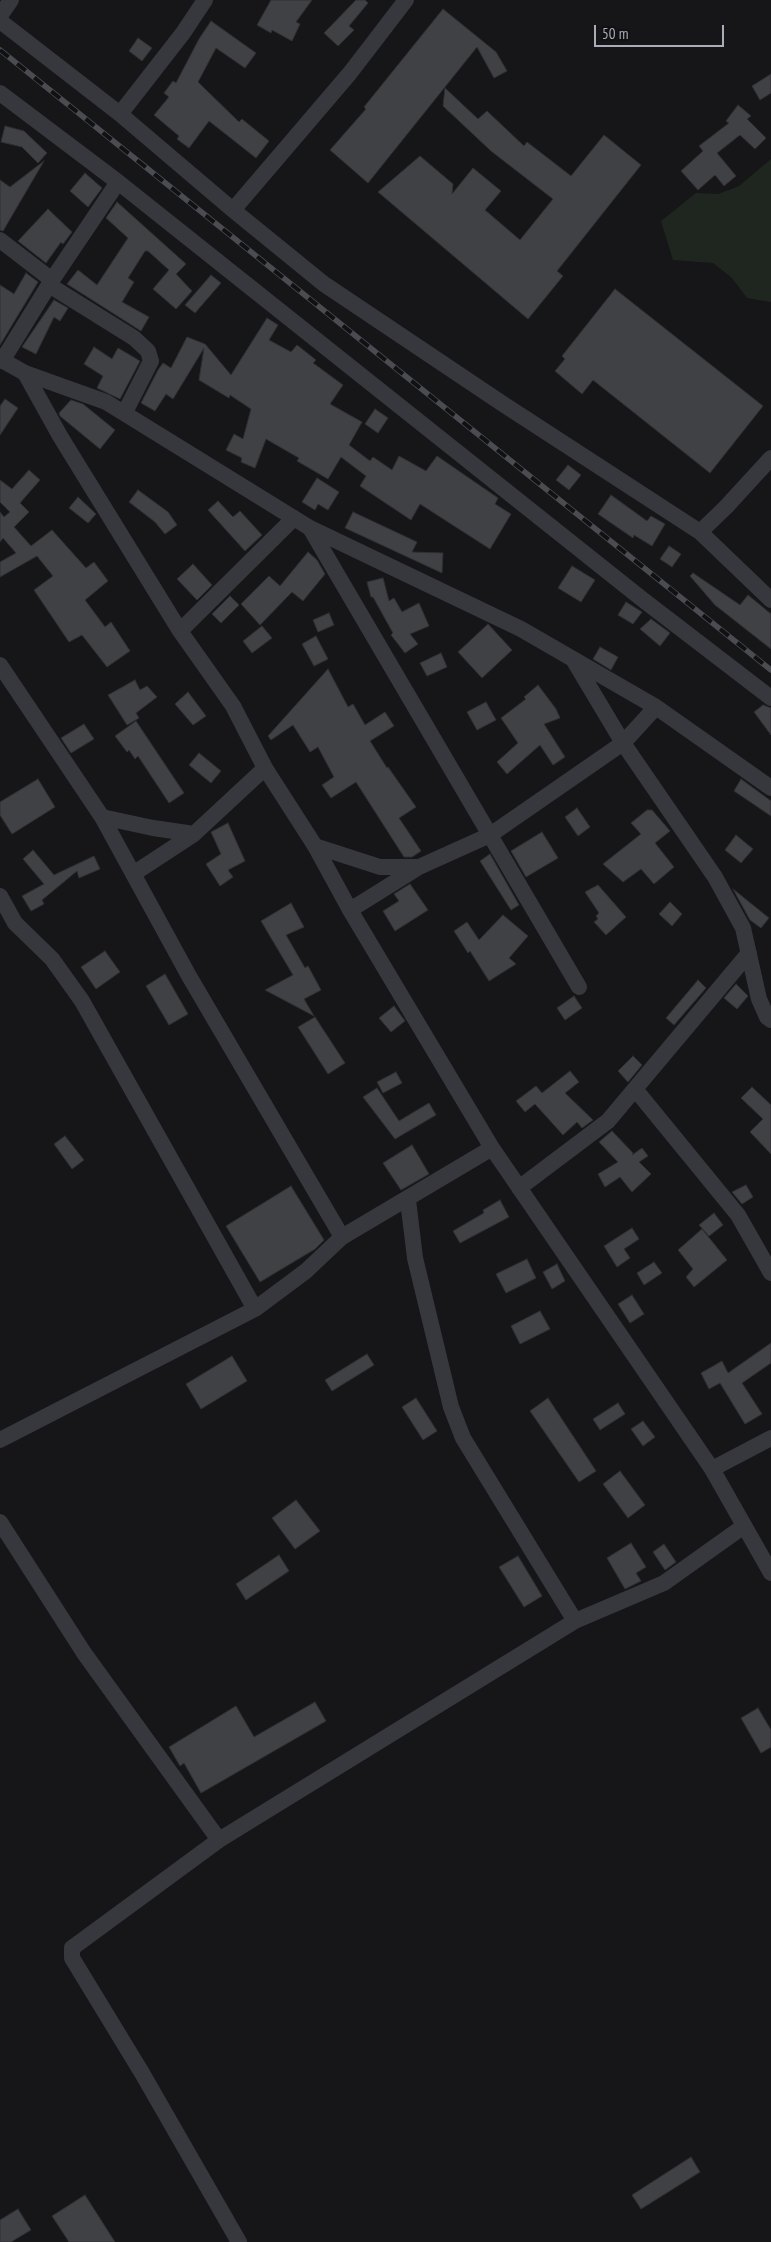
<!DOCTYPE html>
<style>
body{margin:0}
#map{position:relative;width:771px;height:2242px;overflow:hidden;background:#161618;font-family:"PT Sans Narrow",sans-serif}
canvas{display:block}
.scale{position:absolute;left:594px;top:25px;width:130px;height:22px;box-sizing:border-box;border:2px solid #a8adb8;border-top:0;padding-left:6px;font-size:15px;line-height:18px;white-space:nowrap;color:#a8adb8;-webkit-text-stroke:4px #111113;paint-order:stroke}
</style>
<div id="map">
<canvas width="771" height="2242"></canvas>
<div class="scale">50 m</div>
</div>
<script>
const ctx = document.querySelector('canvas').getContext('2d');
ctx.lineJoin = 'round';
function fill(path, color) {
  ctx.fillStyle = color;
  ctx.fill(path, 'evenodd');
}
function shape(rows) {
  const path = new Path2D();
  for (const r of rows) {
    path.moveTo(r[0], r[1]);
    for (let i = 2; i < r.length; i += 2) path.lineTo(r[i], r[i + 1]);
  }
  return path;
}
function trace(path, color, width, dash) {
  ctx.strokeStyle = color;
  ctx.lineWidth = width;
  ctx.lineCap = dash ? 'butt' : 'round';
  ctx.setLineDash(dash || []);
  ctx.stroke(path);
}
const green = shape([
 [771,159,771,302,747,298,732,278,713,263,673,260,661,221,696,193,718,194,739,186]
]);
const building = shape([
 [271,0,312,0,296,22,300,24,292,41,272,30,271,33,257,25,271,0],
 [356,0,365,0,368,3,349,26,354,30,338,46,324,33,356,0],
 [443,9,496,52,507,71,494,78,477,47,368,183,330,150,366,109,364,107,443,9],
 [211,21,256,53,245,68,216,48,198,82,239,122,242,119,269,141,256,158,209,121,189,148,177,139,179,136,154,115,169,97,164,93,173,81,176,83,199,39,211,21],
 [138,38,152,48,142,61,129,51,138,38],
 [771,74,771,93,760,100,752,86,771,74],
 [445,88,478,119,487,111,524,146,527,142,571,176,604,135,641,165,557,271,563,276,528,319,378,192,420,156,453,184,452,194,473,168,501,191,485,210,520,240,553,199,491,151,443,106,445,88],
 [738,105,751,116,747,119,766,138,755,149,740,135,717,153,736,176,724,186,715,175,698,190,681,171,703,151,699,146,729,123,726,121,738,105],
 [5,126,24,131,47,153,38,163,22,147,1,142,5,126],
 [44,161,3,231,0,230,0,180,10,187,44,161],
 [85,173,102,188,88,207,70,191,85,173],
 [117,202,186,264,176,274,192,291,176,309,153,289,169,270,148,251,145,251,128,278,134,282,122,302,149,317,141,331,67,284,78,270,97,285,128,238,106,218,117,202],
 [48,209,72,232,63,244,61,242,46,263,18,241,48,209],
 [26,273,38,282,0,345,0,285,14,294,26,273],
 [211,275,221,283,195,313,185,305,211,275],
 [615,289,763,406,710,473,593,380,582,394,555,371,565,359,562,356,615,289],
 [54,300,68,308,60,321,54,317,36,354,22,347,54,300],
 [267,318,278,325,269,340,291,352,297,345,316,360,313,363,343,385,330,404,362,422,349,445,370,461,373,457,392,470,399,456,426,471,437,456,498,498,495,504,511,514,490,549,420,504,411,520,360,486,366,476,341,457,328,479,297,461,299,458,266,439,255,468,241,462,242,458,226,450,234,434,243,439,251,409,230,395,229,398,199,380,204,348,173,399,166,394,155,411,141,403,158,370,163,363,171,368,187,337,205,344,231,375,267,318],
 [94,347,112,359,118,348,140,361,120,399,97,388,103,376,84,364,94,347],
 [5,399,18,408,0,435,0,406,5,399],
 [71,400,83,404,115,430,100,449,60,416,59,413,71,400],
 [375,409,388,418,378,433,365,424,375,409],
 [568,465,581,475,569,490,556,480,568,465],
 [29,470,40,480,20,503,29,512,14,527,31,546,52,530,86,568,94,562,108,581,85,600,105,627,111,622,130,651,107,667,82,635,69,642,34,590,53,576,37,556,0,577,0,562,16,553,3,538,0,542,0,512,4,517,10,512,0,502,0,480,12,489,29,470],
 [317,478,339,492,328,510,318,504,315,510,302,502,317,478],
 [138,490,168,512,177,525,165,534,155,522,129,502,138,490],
 [611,495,647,521,651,516,665,524,652,546,634,535,633,538,598,514,611,495],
 [78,497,96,514,88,523,69,508,78,497],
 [218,501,233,517,240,511,262,535,245,551,208,510,218,501],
 [353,512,417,542,412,552,443,553,442,573,345,528,353,512],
 [669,546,681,554,672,567,660,559,669,546],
 [308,552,317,560,325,574,303,601,292,592,260,625,241,604,269,576,280,586,308,552],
 [193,564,212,585,197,600,177,579,193,564],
 [572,566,595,580,581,602,558,588,572,566],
 [693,573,740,605,748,595,771,614,771,649,715,605,690,576,693,573],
 [383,578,389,601,394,598,402,612,419,603,429,626,410,634,418,644,405,653,391,635,393,633,373,597,371,597,367,582,383,578],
 [230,596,239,605,221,623,212,614,230,596],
 [626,602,642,612,633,624,618,615,626,602],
 [329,613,334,625,318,632,313,620,329,613],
 [651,619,670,633,660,646,640,629,651,619],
 [488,624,512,650,482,678,458,652,488,624],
 [262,626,272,638,252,653,243,641,262,626],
 [316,636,328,659,314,666,302,644,316,636],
 [600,647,618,657,611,670,593,659,600,647],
 [441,653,447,667,427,676,420,663,441,653],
 [328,669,348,707,353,704,365,725,385,712,394,726,370,741,387,768,388,767,416,807,399,818,421,851,412,857,404,857,356,782,331,798,322,785,334,777,318,747,310,752,293,725,271,740,268,736,328,669],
 [135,680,140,690,147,686,157,697,136,713,139,718,127,725,108,695,135,680],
 [538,685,556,709,560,718,544,724,565,757,553,765,540,745,507,774,497,762,518,743,501,718,526,699,524,697,538,685],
 [188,692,206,716,193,725,175,704,188,692],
 [486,702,496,720,477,730,467,712,486,702],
 [763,705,771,708,771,735,754,712,763,705],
 [136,721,184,793,169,803,138,756,135,759,129,750,127,752,115,736,136,721],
 [84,724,94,739,71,753,61,738,84,724],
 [199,753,221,771,211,783,189,765,199,753],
 [38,779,55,807,12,834,0,815,0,802,38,779],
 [741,779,771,801,771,816,734,791,741,779],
 [577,808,590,827,578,836,565,817,577,808],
 [647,810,652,810,670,831,655,843,674,867,654,884,641,869,623,882,603,864,641,834,631,823,647,810],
 [228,823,245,861,228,870,233,877,220,886,206,864,221,854,211,832,228,823],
 [542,832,558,858,526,877,511,851,542,832],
 [736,835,753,849,741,863,725,850,736,835],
 [33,850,54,875,94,856,100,869,79,878,77,871,42,900,44,904,31,911,22,896,44,884,23,859,33,850],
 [490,854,519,905,511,910,480,861,490,854],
 [410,884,428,910,395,931,383,911,399,901,394,894,410,884],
 [598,885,626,917,606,935,594,922,598,919,596,916,599,913,585,892,598,885],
 [733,889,769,918,761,928,750,920,733,889],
 [670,902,682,914,672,926,659,914,670,902],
 [291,903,304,927,286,935,305,968,308,966,321,990,304,999,314,1016,265,990,293,975,261,921,291,903],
 [503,915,528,936,509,958,516,964,489,981,470,951,468,953,454,931,467,922,479,940,503,915],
 [105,951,120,972,96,989,81,967,105,951],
 [165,974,188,1014,169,1025,146,986,165,974],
 [698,980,706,988,674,1025,666,1018,698,980],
 [736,984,748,996,737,1009,724,998,736,984],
 [574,996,582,1008,565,1020,557,1008,574,996],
 [394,1006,405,1021,391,1032,379,1018,394,1006],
 [315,1017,345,1063,328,1074,298,1027,315,1017],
 [633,1056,642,1065,628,1082,618,1071,633,1056],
 [570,1071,579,1082,565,1093,593,1120,582,1128,577,1122,563,1135,535,1104,525,1112,516,1101,536,1086,542,1093,570,1071],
 [396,1072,402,1083,383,1093,377,1082,396,1072],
 [752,1087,771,1105,771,1154,750,1132,763,1119,741,1098,752,1087],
 [377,1088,399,1121,429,1103,436,1115,395,1139,363,1097,377,1088],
 [612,1131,633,1153,632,1155,642,1148,648,1156,639,1162,651,1174,632,1192,620,1177,605,1187,598,1174,618,1162,599,1142,612,1131],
 [65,1136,84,1160,72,1169,54,1144,65,1136],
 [412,1145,429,1174,401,1190,383,1163,412,1145],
 [746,1185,753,1197,742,1204,732,1192,746,1185],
 [291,1186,324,1240,315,1249,260,1282,226,1226,291,1186],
 [500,1200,509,1217,460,1243,453,1231,484,1213,483,1210,500,1200],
 [714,1213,723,1225,709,1236,699,1225,714,1213],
 [632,1228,639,1239,624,1249,630,1258,617,1267,604,1246,632,1228],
 [702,1229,727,1260,694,1287,686,1277,693,1269,678,1250,702,1229],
 [527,1259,536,1278,506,1293,496,1274,527,1259],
 [654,1262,662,1273,644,1285,637,1273,654,1262],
 [557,1264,565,1281,552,1289,543,1272,557,1264],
 [632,1295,644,1314,630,1323,618,1304,632,1295],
 [540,1311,550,1329,520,1344,511,1326,540,1311],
 [771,1343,771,1363,742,1383,762,1414,745,1424,720,1383,709,1389,701,1373,722,1361,728,1373,771,1343],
 [367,1354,374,1365,332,1391,325,1380,367,1354],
 [232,1356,247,1381,201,1409,186,1384,232,1356],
 [416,1398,437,1431,423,1440,402,1407,416,1398],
 [548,1398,596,1471,579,1482,530,1411,548,1398],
 [618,1403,625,1414,600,1430,593,1419,618,1403],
 [643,1421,655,1437,643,1446,631,1429,643,1421],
 [620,1471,645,1505,628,1518,603,1484,620,1471],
 [296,1500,320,1531,295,1549,272,1518,296,1500],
 [631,1543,646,1567,636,1573,641,1581,625,1589,607,1558,631,1543],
 [664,1544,676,1562,665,1570,653,1552,664,1544],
 [279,1555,289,1571,246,1600,236,1584,279,1555],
 [518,1556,542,1596,524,1607,499,1567,518,1556],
 [315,1702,326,1721,201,1793,184,1763,180,1766,169,1747,236,1706,254,1737,315,1702],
 [758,1708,771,1730,771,1747,761,1753,741,1718,758,1708],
 [691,2157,700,2172,641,2209,632,2195,691,2157],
 [85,2195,115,2242,69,2242,52,2216,85,2195],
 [18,2209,31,2230,11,2242,0,2242,0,2220,18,2209]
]);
const street = shape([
 [0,16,11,0],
 [0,21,120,114,233,210,324,284,503,404,700,532,726,507,771,458],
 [0,93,118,182,642,599,771,698],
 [120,114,183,33,205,0],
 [233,210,350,73,406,0],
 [0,240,52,280],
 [49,285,134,338,148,351,151,361,125,412],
 [0,359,25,373,106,402,310,528,521,629,656,707,771,788],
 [2,361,52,280,118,182],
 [25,373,60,436,180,631,233,706,265,768,315,846,350,910,492,1148,712,1469,771,1573],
 [310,528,579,987],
 [700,532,771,600],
 [180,631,294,518],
 [574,661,623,743,715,877,743,928,759,999,767,1017,771,1020],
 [0,665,102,817,189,976,342,1237],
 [102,817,153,828,194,834],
 [315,846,380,867,419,867],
 [133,874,194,834,265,768],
 [0,896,15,923,52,959,82,1001,255,1309],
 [350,910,419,867,490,835,623,743,656,707],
 [635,1089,738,1215,771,1273],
 [519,1188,608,1121,749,953],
 [408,1200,415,1258,451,1407,463,1438,575,1621],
 [0,1440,255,1309,306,1271,342,1237,492,1148],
 [712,1469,771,1438],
 [0,1522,84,1653,219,1840],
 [239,2242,142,2073,72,1958,72,1948,219,1840,575,1621,664,1583,744,1526]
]);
const rail = shape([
 [0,50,771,670]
]);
fill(green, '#1e261f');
fill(building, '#404145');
trace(building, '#303034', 1);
trace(street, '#37383d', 16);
trace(rail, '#4a4c52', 5.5);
trace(rail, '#111113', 4, [11]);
</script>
